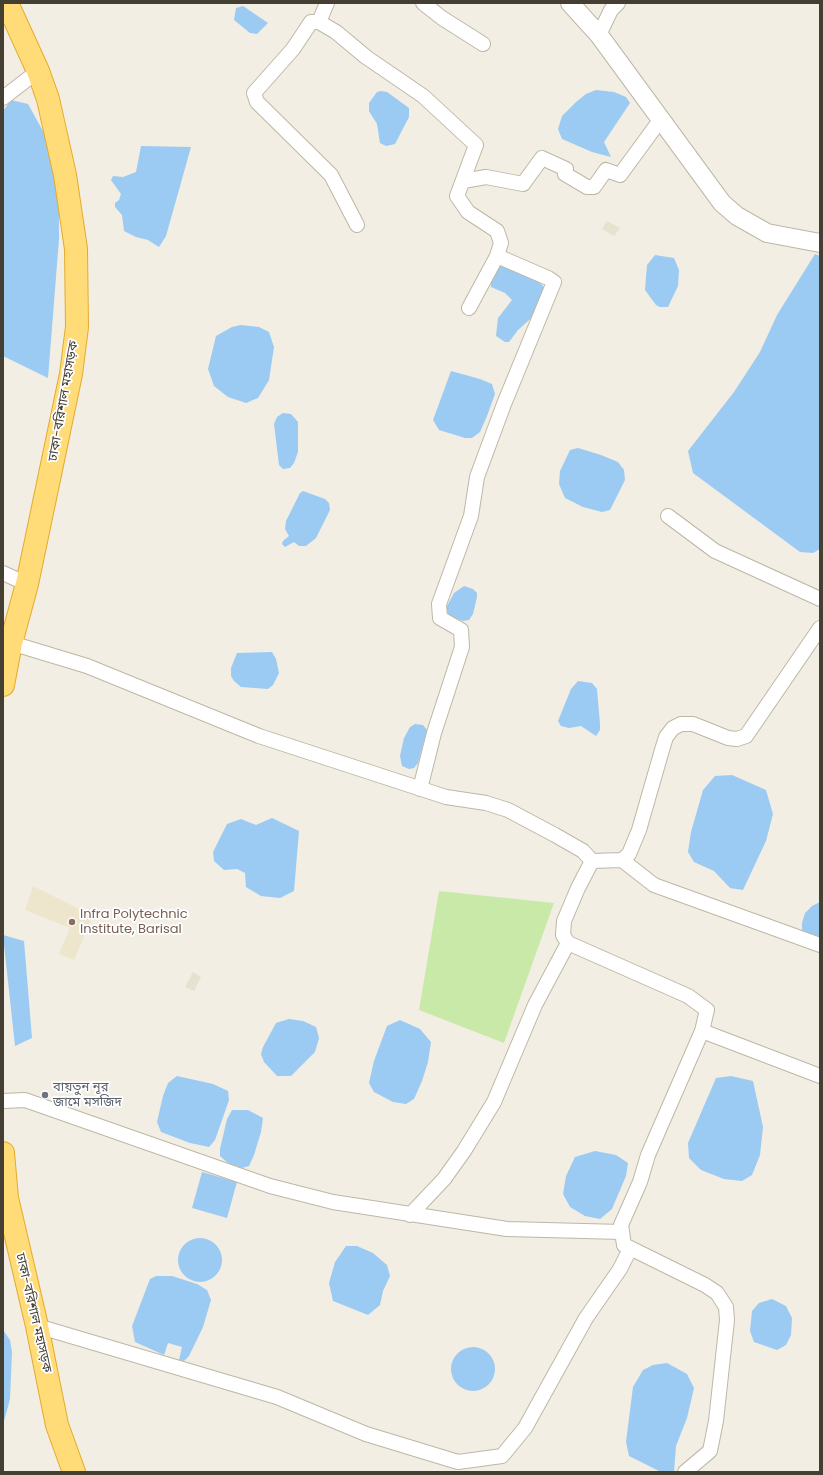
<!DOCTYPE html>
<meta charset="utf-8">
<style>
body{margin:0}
#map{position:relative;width:823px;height:1475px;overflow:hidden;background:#f2eee3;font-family:Poppins,sans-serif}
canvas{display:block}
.frame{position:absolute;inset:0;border:4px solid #443e33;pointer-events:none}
</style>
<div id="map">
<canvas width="823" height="1475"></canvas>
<div class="frame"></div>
</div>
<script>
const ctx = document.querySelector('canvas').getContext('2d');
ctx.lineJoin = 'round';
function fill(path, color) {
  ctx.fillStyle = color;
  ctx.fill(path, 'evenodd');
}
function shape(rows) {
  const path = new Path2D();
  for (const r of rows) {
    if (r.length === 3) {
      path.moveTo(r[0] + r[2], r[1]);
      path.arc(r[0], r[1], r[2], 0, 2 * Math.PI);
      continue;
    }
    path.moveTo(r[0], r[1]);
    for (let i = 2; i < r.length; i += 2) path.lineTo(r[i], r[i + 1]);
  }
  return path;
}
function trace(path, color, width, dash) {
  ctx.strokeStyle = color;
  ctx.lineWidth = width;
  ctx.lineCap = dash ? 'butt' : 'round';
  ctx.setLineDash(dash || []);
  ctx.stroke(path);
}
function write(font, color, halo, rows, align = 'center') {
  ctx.font = font + ' Poppins,"Noto Sans Bengali",sans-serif';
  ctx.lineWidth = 3.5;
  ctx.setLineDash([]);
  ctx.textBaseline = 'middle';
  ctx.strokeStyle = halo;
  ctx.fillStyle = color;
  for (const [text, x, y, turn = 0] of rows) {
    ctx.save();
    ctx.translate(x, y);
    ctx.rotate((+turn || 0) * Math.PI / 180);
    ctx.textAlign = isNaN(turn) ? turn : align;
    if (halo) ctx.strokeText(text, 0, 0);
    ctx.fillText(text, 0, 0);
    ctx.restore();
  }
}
const residential = shape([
 [607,221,620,228,614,236,602,229],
 [193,972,201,977,194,991,185,987]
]);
const education = shape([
 [33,886,93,916,74,960,59,954,70,928,25,910]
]);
const green = shape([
 [439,891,554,903,504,1043,419,1010]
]);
const water = shape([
 [243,6,268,23,257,34,250,33,234,20,236,8],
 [596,90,614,92,626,97,630,103,604,142,611,157,592,152,562,139,558,129,562,116,576,102,586,94],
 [381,91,387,92,409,108,409,117,395,144,386,146,380,143,377,124,369,111,369,103,377,92],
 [11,100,28,104,48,140,59,201,59,239,48,378,3,356,3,111],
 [141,146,191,147,166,236,159,247,148,240,136,237,124,231,122,215,115,207,115,203,119,200,121,194,111,180,113,176,123,177,136,172],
 [815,254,820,256,820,549,813,553,800,552,693,473,688,451,734,392,760,352,777,315],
 [655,255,674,258,679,270,678,286,668,307,660,307,656,305,645,290,647,265],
 [501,264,536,279,544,287,538,312,518,330,509,342,505,342,496,336,498,318,512,300,505,293,491,287,491,278],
 [241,325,259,327,269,332,274,347,269,380,258,398,246,403,228,397,214,386,208,369,216,336,232,327],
 [451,371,480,379,492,384,495,394,487,416,480,432,472,438,465,438,439,430,433,420],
 [283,413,291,414,298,422,298,452,294,463,290,468,283,469,279,465,274,424,277,417],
 [578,448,601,455,618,462,624,470,625,480,610,510,602,512,583,507,565,498,559,484,560,471,570,450],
 [303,491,325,499,329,503,330,510,316,538,306,546,299,546,294,542,285,547,282,544,283,541,289,536,285,529,286,521,300,493],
 [464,586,473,589,477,593,477,597,473,614,469,620,463,621,449,616,447,611,447,606,454,593],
 [272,652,276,659,279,673,273,685,268,689,241,687,234,681,231,676,231,668,237,653],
 [578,681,592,683,597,689,600,724,600,730,596,736,581,726,569,728,561,726,558,721,571,689],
 [415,724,423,725,427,730,418,763,414,768,409,769,402,766,400,756,404,738,410,727],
 [732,775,766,790,773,814,766,841,743,890,730,888,714,871,694,862,688,852,691,832,703,790,715,776],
 [272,818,299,831,294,891,280,898,261,896,246,887,245,873,237,869,224,870,214,861,213,852,227,824,241,819,256,825],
 [820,902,820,940,807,936,802,930,802,923,805,913,812,906],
 [3,935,24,941,32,1038,15,1046],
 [289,1019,303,1021,316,1027,319,1038,315,1052,291,1076,277,1076,264,1062,261,1054,263,1047,276,1023],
 [400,1020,420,1029,431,1042,428,1062,422,1081,414,1099,406,1104,393,1102,374,1092,369,1083,374,1061,387,1026],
 [177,1076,213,1084,228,1091,229,1100,215,1140,209,1147,190,1143,161,1132,157,1122,163,1096,168,1083],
 [731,1076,753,1081,763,1127,760,1155,752,1175,742,1181,724,1179,701,1170,689,1158,688,1143,716,1078],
 [232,1110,248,1110,263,1118,261,1132,254,1155,249,1166,242,1168,228,1163,220,1156,220,1149,227,1119],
 [595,1151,616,1155,628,1163,626,1176,612,1209,600,1219,585,1216,570,1207,563,1194,566,1176,575,1157],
 [202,1172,237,1182,227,1218,192,1208],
 [200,1260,22],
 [346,1246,357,1246,373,1253,387,1265,390,1276,383,1291,380,1305,368,1315,333,1301,329,1283,335,1262],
 [156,1276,172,1276,197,1284,207,1290,211,1300,203,1327,189,1356,184,1361,179,1360,182,1347,168,1343,164,1355,135,1342,132,1326,150,1279],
 [772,1299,786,1306,792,1318,791,1335,786,1345,777,1350,754,1342,750,1331,752,1311,759,1303],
 [3,1330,10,1340,12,1352,10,1399,3,1425],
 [473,1369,22],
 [667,1363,687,1374,694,1388,687,1418,676,1446,674,1472,661,1472,629,1456,626,1442,633,1387,643,1370,653,1365]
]);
const minor = shape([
 [423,3,442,18,483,44],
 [319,22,327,3],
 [599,35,611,10,618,3],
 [3,98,38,71],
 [463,181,486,177,523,184,542,158,566,169,565,174,587,187,594,187,606,170,620,175,661,119],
 [357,225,331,175,257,102,254,93,293,49,311,22,319,22,336,32,366,57,423,96,476,145,457,196,468,212,497,231,501,243,497,256,469,308],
 [668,516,715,551,820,599],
 [3,573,27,584],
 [5,649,11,643,87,666,259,736,446,797,486,803,508,810,555,835,583,851,592,861,622,860,629,854,639,830,662,750,666,737,673,728,681,724,693,724,728,738,737,739,746,736,820,628],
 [420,789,434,733,462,647,461,630,440,618,439,604,471,516,477,477,504,404,554,282,548,278,497,256],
 [622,860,654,885,820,945],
 [592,861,578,888,564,921,563,935,568,943,688,996,707,1010,702,1031,648,1155,640,1182,621,1225,624,1245,705,1285,717,1293,726,1307,727,1320,716,1421,710,1451,685,1472],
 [702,1031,820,1076],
 [3,1101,25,1100,270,1186,333,1202,507,1229,622,1232],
 [410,1215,444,1179,464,1151,494,1102,535,1005,568,943],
 [37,1326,277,1397,366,1434,458,1462,502,1456,525,1428,586,1318,620,1269,630,1249]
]);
const tertiary = shape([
 [570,3,599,35,722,203,737,216,767,233,820,243]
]);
const trunk = shape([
 [3,685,11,643,27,584,71,374,77,327,76,249,65,175,48,99,38,71,7,3],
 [3,1153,7,1198,37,1326,57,1425,74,1472]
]);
const markers = [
 [72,922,4,"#8d6e63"],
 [45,1095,4,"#6b7280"]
];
const streetNames = [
 ["ঢাকা-বরিশাল মহাসড়ক",64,401,-80],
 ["ঢাকা-বরিশাল মহাসড়ক",33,1313,77]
];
const educationNames = [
 ["Infra Polytechnic",80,915],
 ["Institute, Barisal",80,930]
];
const worshipNames = [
 ["বায়তুন নূর",53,1088],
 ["জামে মসজিদ",53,1103]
];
fill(residential, '#e7e1d0');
fill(education, '#ede5cc');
fill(green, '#c9e9a9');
fill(water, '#9bcaf3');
trace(minor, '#beb7a5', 16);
trace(tertiary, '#beb7a5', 20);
trace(trunk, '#e5aa2b', 24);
trace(minor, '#fff', 14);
trace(tertiary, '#fff', 18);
trace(trunk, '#ffdc78', 22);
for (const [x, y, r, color] of markers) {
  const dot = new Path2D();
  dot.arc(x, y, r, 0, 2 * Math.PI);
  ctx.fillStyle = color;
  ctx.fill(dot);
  trace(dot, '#fff', 1.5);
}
write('13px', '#443e33', '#fff', streetNames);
write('13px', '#785e54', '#fff', educationNames, 'left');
write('13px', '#5b616d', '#fff', worshipNames, 'left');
</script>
